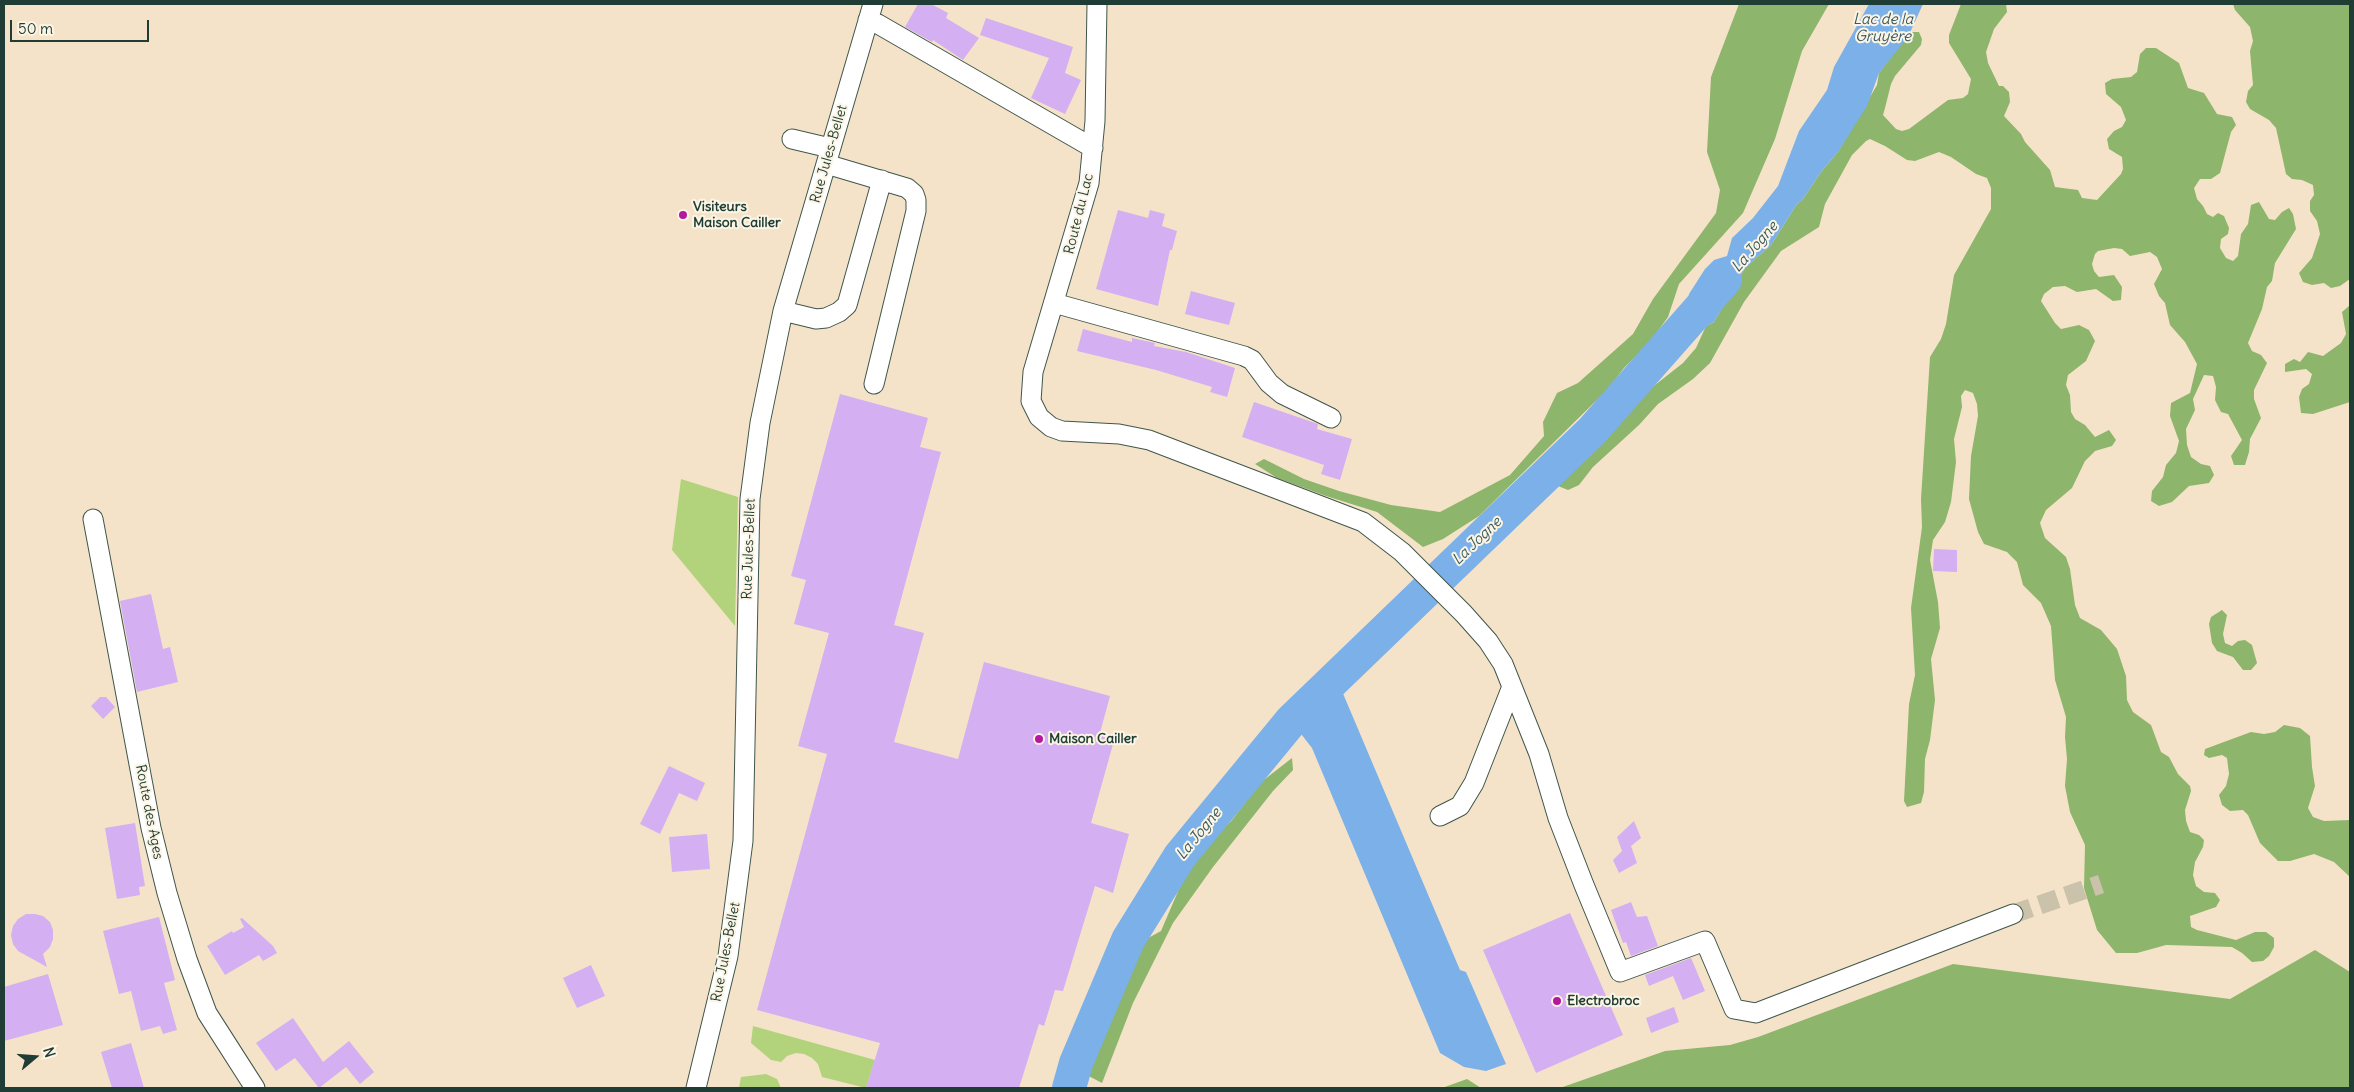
<!DOCTYPE html>
<meta charset="utf-8">
<style>
body{margin:0}
#map{position:relative;width:2354px;height:1092px;overflow:hidden;background:#f5e3c9;font-family:Delius,sans-serif}
canvas{display:block}
.frame{position:absolute;inset:0;border:5px solid #1f3d34;pointer-events:none}
.north{position:absolute;left:10px;top:1032px;width:50px;height:50px;-webkit-text-stroke:4px #fcf5e5;paint-order:stroke;rotate:72deg;font-size:14px;font-weight:700;line-height:20px;text-align:center;color:#1f3d34}
.north::after{content:'';display:block;margin:auto;width:18px;height:22px;background:#1f3d34;clip-path:polygon(50% 0,100% 100%,50% 72%,0 100%)}
.scale{position:absolute;left:10px;top:20px;width:139px;height:22px;box-sizing:border-box;border:2px solid #1f3d34;border-top:0;padding-left:6px;font-size:15px;line-height:18px;white-space:nowrap;color:#1f3d34;-webkit-text-stroke:4px #fcf5e5;paint-order:stroke}
</style>
<div id="map">
<canvas width="2354" height="1092"></canvas>
<div class="frame"></div>
<div class="north">N</div>
<div class="scale">50 m</div>
</div>
<script>
const ctx = document.querySelector('canvas').getContext('2d');
ctx.lineJoin = 'round';
function fill(path, color) {
  ctx.fillStyle = color;
  ctx.fill(path, 'evenodd');
}
function shape(rows) {
  const path = new Path2D();
  for (const r of rows) {
    path.moveTo(r[0], r[1]);
    for (let i = 2; i < r.length; i += 2) path.lineTo(r[i], r[i + 1]);
  }
  return path;
}
function trace(path, color, width, dash) {
  ctx.strokeStyle = color;
  ctx.lineWidth = width;
  ctx.lineCap = dash ? 'butt' : 'round';
  ctx.setLineDash(dash || []);
  ctx.stroke(path);
}
function write(font, color, halo, rows, align = 'center') {
  ctx.font = font + ' Delius,sans-serif';
  ctx.lineWidth = 4;
  ctx.setLineDash([]);
  ctx.textBaseline = 'middle';
  ctx.strokeStyle = halo;
  ctx.fillStyle = color;
  for (const [text, x, y, turn = 0] of rows) {
    ctx.save();
    ctx.translate(x, y);
    ctx.rotate((+turn || 0) * Math.PI / 180);
    ctx.textAlign = isNaN(turn) ? turn : align;
    if (halo) ctx.strokeText(text, 0, 0);
    ctx.fillText(text, 0, 0);
    ctx.restore();
  }
}
const green = shape([
 [681,479,738,497,735,626,672,550],
 [753,1026,875,1060,866,1088,822,1077,818,1064,812,1058,804,1054,796,1053,787,1056,781,1062,771,1060,751,1043],
 [766,1074,777,1079,781,1088,739,1088,741,1077]
]);
const forest = shape([
 [1739,4,1829,4,1802,51,1775,139,1743,213,1679,284,1668,317,1650,342,1624,368,1607,390,1479,516,1443,539,1423,547,1377,512,1326,496,1277,478,1255,464,1264,459,1304,479,1339,491,1391,505,1440,512,1510,475,1544,436,1543,422,1557,393,1578,383,1633,334,1653,299,1716,213,1720,190,1707,152,1711,77],
 [1961,4,2006,4,2007,12,1994,29,1986,52,1988,63,1999,86,2003,86,2009,92,2010,102,2004,116,2021,134,2025,142,2050,170,2055,187,2078,190,2082,198,2097,200,2121,174,2123,169,2122,157,2109,149,2107,139,2114,131,2122,127,2126,120,2121,107,2106,94,2105,83,2112,79,2131,77,2137,72,2140,54,2146,48,2156,48,2179,63,2188,88,2204,93,2217,114,2232,117,2236,125,2231,132,2220,173,2211,179,2200,179,2194,188,2197,199,2203,206,2207,214,2213,217,2218,213,2224,216,2229,228,2228,234,2221,239,2220,248,2226,258,2233,261,2238,256,2241,234,2248,224,2251,205,2259,202,2269,219,2275,220,2282,212,2289,208,2293,214,2296,229,2275,263,2272,281,2267,287,2262,309,2248,343,2252,351,2261,355,2267,363,2254,390,2254,399,2261,418,2250,439,2249,452,2245,465,2234,465,2231,456,2242,440,2228,414,2221,412,2215,400,2216,387,2213,376,2204,375,2193,399,2195,410,2186,429,2187,445,2191,457,2201,464,2210,466,2214,475,2209,483,2189,486,2172,502,2159,506,2151,501,2152,491,2163,477,2166,465,2176,453,2179,441,2170,416,2171,403,2190,393,2197,364,2185,342,2170,325,2165,303,2159,296,2154,284,2162,269,2157,257,2150,252,2130,256,2122,249,2114,248,2098,251,2095,254,2092,264,2094,271,2099,277,2114,275,2122,287,2121,300,2113,301,2096,289,2077,292,2065,286,2053,287,2044,294,2041,301,2055,323,2061,329,2079,325,2089,330,2095,341,2086,361,2068,375,2066,385,2070,395,2071,412,2075,419,2085,425,2095,437,2109,430,2116,440,2112,446,2095,451,2085,461,2072,488,2046,510,2040,523,2045,538,2066,557,2070,569,2075,605,2080,618,2101,630,2117,649,2126,676,2127,700,2133,712,2151,725,2161,752,2169,757,2178,774,2190,786,2191,791,2185,810,2186,821,2190,832,2199,835,2204,840,2203,847,2195,862,2193,875,2196,886,2204,892,2215,893,2220,900,2216,907,2190,916,2191,927,2197,930,2236,940,2255,932,2266,932,2274,938,2274,947,2269,956,2263,961,2252,962,2242,953,2232,947,2166,945,2137,953,2116,953,2097,930,2084,888,2085,845,2070,812,2065,786,2067,759,2065,737,2066,717,2055,680,2051,626,2041,603,2023,585,2017,562,2007,552,1984,544,1978,532,1969,499,1971,456,1978,416,1977,404,1973,393,1965,390,1961,396,1962,407,1954,439,1956,462,1951,502,1945,522,1933,540,1930,560,1938,602,1940,628,1931,659,1935,700,1930,740,1925,759,1924,792,1921,803,1907,807,1904,801,1909,704,1915,675,1911,608,1922,527,1921,499,1930,357,1941,339,1946,324,1954,275,1991,209,1991,188,1987,178,1976,174,1951,157,1939,152,1915,161,1907,160,1885,146,1870,139,1866,141,1852,155,1825,204,1819,227,1781,251,1744,302,1710,363,1693,379,1658,404,1639,425,1593,467,1579,485,1568,490,1558,486,1571,468,1600,445,1615,423,1636,400,1683,363,1696,348,1706,326,1714,322,1745,268,1771,245,1797,204,1803,199,1821,172,1838,152,1877,85,1879,73,1910,32,1919,32,1922,39,1921,45,1895,76,1891,84,1885,108,1883,115,1896,129,1902,131,1909,129,1948,100,1963,98,1968,94,1971,79,1949,43,1949,35],
 [2233,4,2350,4,2350,279,2340,286,2331,288,2324,283,2312,285,2303,282,2299,273,2312,258,2320,234,2317,221,2310,211,2310,201,2314,195,2313,185,2302,180,2292,179,2286,174,2276,128,2269,120,2250,109,2246,102,2248,91,2253,85,2250,51,2253,41,2250,27,2235,10],
 [2349,306,2350,402,2313,414,2301,413,2299,397,2302,389,2309,384,2312,374,2306,369,2285,372,2285,364,2294,359,2300,362,2308,352,2323,356,2341,343,2346,334,2342,312],
 [2222,610,2227,615,2223,634,2225,643,2232,646,2238,641,2245,640,2252,645,2257,663,2251,670,2243,670,2233,657,2217,651,2212,643,2209,624,2211,617],
 [2284,725,2300,728,2310,736,2312,767,2315,786,2308,808,2313,817,2324,821,2350,820,2350,877,2334,862,2314,854,2290,861,2278,861,2260,843,2248,815,2243,810,2230,811,2222,805,2219,795,2226,786,2229,774,2227,758,2222,755,2209,758,2204,755,2205,749,2251,732,2264,734,2275,732],
 [1292,758,1293,770,1273,791,1213,867,1173,923,1133,1003,1102,1083,1081,1072,1085,1045,1130,948,1161,931,1185,875,1204,849,1232,820,1260,783],
 [2315,950,2350,972,2350,1088,1560,1088,1665,1051,1730,1045,1758,1037,1953,964,2230,999],
 [1467,1079,1481,1088,1442,1088]
]);
const water = shape([
 [1869,4,1923,4,1908,37,1879,73,1867,106,1838,152,1821,172,1803,199,1797,204,1771,245,1745,268,1714,322,1706,326,1687,308,1689,294,1705,269,1714,260,1727,256,1732,238,1753,218,1778,186,1799,131,1827,90,1834,67],
 [1336,677,1460,970,1466,972,1506,1064,1486,1071,1464,1067,1440,1053,1312,748,1291,721]
]);
const river = shape([
 [1069,1088,1076,1063,1128,940,1180,856,1291,721,1592,431,1725,280]
]);
const building = shape([
 [918,4,931,4,948,13,946,18,979,38,963,60,933,40,932,42,905,27],
 [986,18,1073,47,1065,73,1081,80,1065,114,1031,98,1049,58,980,35],
 [1118,210,1148,218,1150,210,1165,214,1162,226,1177,231,1172,250,1170,250,1158,306,1096,289],
 [1191,291,1235,303,1229,325,1185,314],
 [1083,329,1132,342,1132,338,1155,343,1154,346,1186,352,1235,368,1227,397,1210,392,1212,387,1156,370,1077,351],
 [840,394,928,418,920,447,941,452,894,625,924,633,894,742,958,759,984,662,1110,696,1100,733,1115,737,1091,823,1129,834,1113,893,1095,886,1063,991,1055,990,1044,1026,1039,1024,1019,1088,866,1088,880,1043,757,1010,827,754,798,746,829,633,794,624,806,580,791,576],
 [1254,402,1318,424,1317,429,1352,439,1340,480,1321,474,1324,465,1242,437],
 [1934,549,1957,550,1957,572,1933,571],
 [151,594,163,649,170,647,178,682,137,692,120,601],
 [100,697,106,697,115,707,103,719,91,706],
 [669,766,705,783,697,801,679,793,660,834,640,824],
 [1634,821,1641,838,1631,846,1637,863,1619,873,1613,860,1622,851,1617,837],
 [135,823,145,886,139,887,140,895,117,899,105,828],
 [707,834,710,869,672,872,669,837],
 [1631,902,1637,917,1647,916,1658,946,1631,956,1626,942,1623,943,1611,910],
 [1570,913,1623,1035,1536,1073,1483,950],
 [26,914,35,914,43,916,50,922,53,930,53,939,50,947,43,954,47,967,18,951,13,944,11,935,13,926,18,919],
 [159,917,175,980,164,983,177,1030,163,1034,160,1026,141,1031,131,991,119,994,103,931],
 [242,918,273,946,277,953,263,961,259,955,225,975,207,946,232,931,233,933,244,927,240,919],
 [1691,958,1705,991,1683,1000,1673,976,1649,986,1645,975],
 [591,965,605,996,577,1008,563,978],
 [48,974,63,1025,4,1041,4,987],
 [1674,1007,1679,1022,1651,1033,1646,1018],
 [293,1018,323,1062,349,1041,374,1072,360,1084,346,1067,319,1088,295,1058,276,1071,256,1043],
 [131,1043,144,1088,112,1088,101,1052]
]);
const minorTunnel = shape([
 [2013,914,2101,884]
]);
const minor = shape([
 [1097,4,1095,121,1089,183,1033,372,1031,401,1039,417,1051,427,1062,431,1119,434,1149,440,1363,522,1402,552,1464,614,1488,641,1503,664,1539,754,1558,818,1584,885,1620,972,1705,941,1734,1009,1756,1013,2013,914],
 [868,20,878,24,1093,148],
 [792,139,830,148],
 [826,164,907,188,914,194,916,200,916,211,874,384],
 [1054,303,1244,356,1252,360,1269,383,1282,394,1331,418],
 [783,311,816,319,826,318,839,312,847,305,882,180],
 [93,519,151,828,167,893,187,959,207,1013,255,1088],
 [1440,816,1460,806,1474,783,1511,689],
 [696,1088,728,956,743,841,750,499,760,423,783,311,873,4]
]);
const markers = [
 [683,215,5,"#b5179e"],
 [1039,739,5,"#b5179e"],
 [1557,1001,5,"#b5179e"]
];
const streetNames = [
 ["Rue Jules-Bellet",829,154,-74],
 ["Route du Lac",1079,214,-76],
 ["Rue Jules-Bellet",749,549,-88],
 ["Route des Ages",149,812,79],
 ["Rue Jules-Bellet",726,952,-79]
];
const poiNames = [
 ["Visiteurs",693,207],
 ["Maison Cailler",693,223],
 ["Maison Cailler",1049,739],
 ["Electrobroc",1567,1001]
];
const waterNames = [
 ["Lac de la",1883,20],
 ["Gruyère",1883,37],
 ["La Jogne",1755,247,-49],
 ["La Jogne",1477,541,-44],
 ["La Jogne",1199,834,-51]
];
fill(green, '#b2d37b');
fill(forest, '#8db56b');
fill(water, '#7bb0e9');
trace(river, '#7bb0e9', 34);
fill(building, '#d4aff1');
trace(minorTunnel, '#cac2ab', 19, [19, 9]);
trace(minor, '#3f564a', 21);
trace(minor, '#fff', 19);
for (const [x, y, r, color] of markers) {
  const dot = new Path2D();
  dot.arc(x, y, r, 0, 2 * Math.PI);
  ctx.fillStyle = color;
  ctx.fill(dot);
  trace(dot, '#fcf5e5', 2);
}
write('14px', '#1f3d34', '#fcf5e5', streetNames);
write('bold 14px', '#1f3d34', '#fcf5e5', poiNames, 'left');
write('italic 15px', '#365a61', '#fcf5e5', waterNames);
</script>
